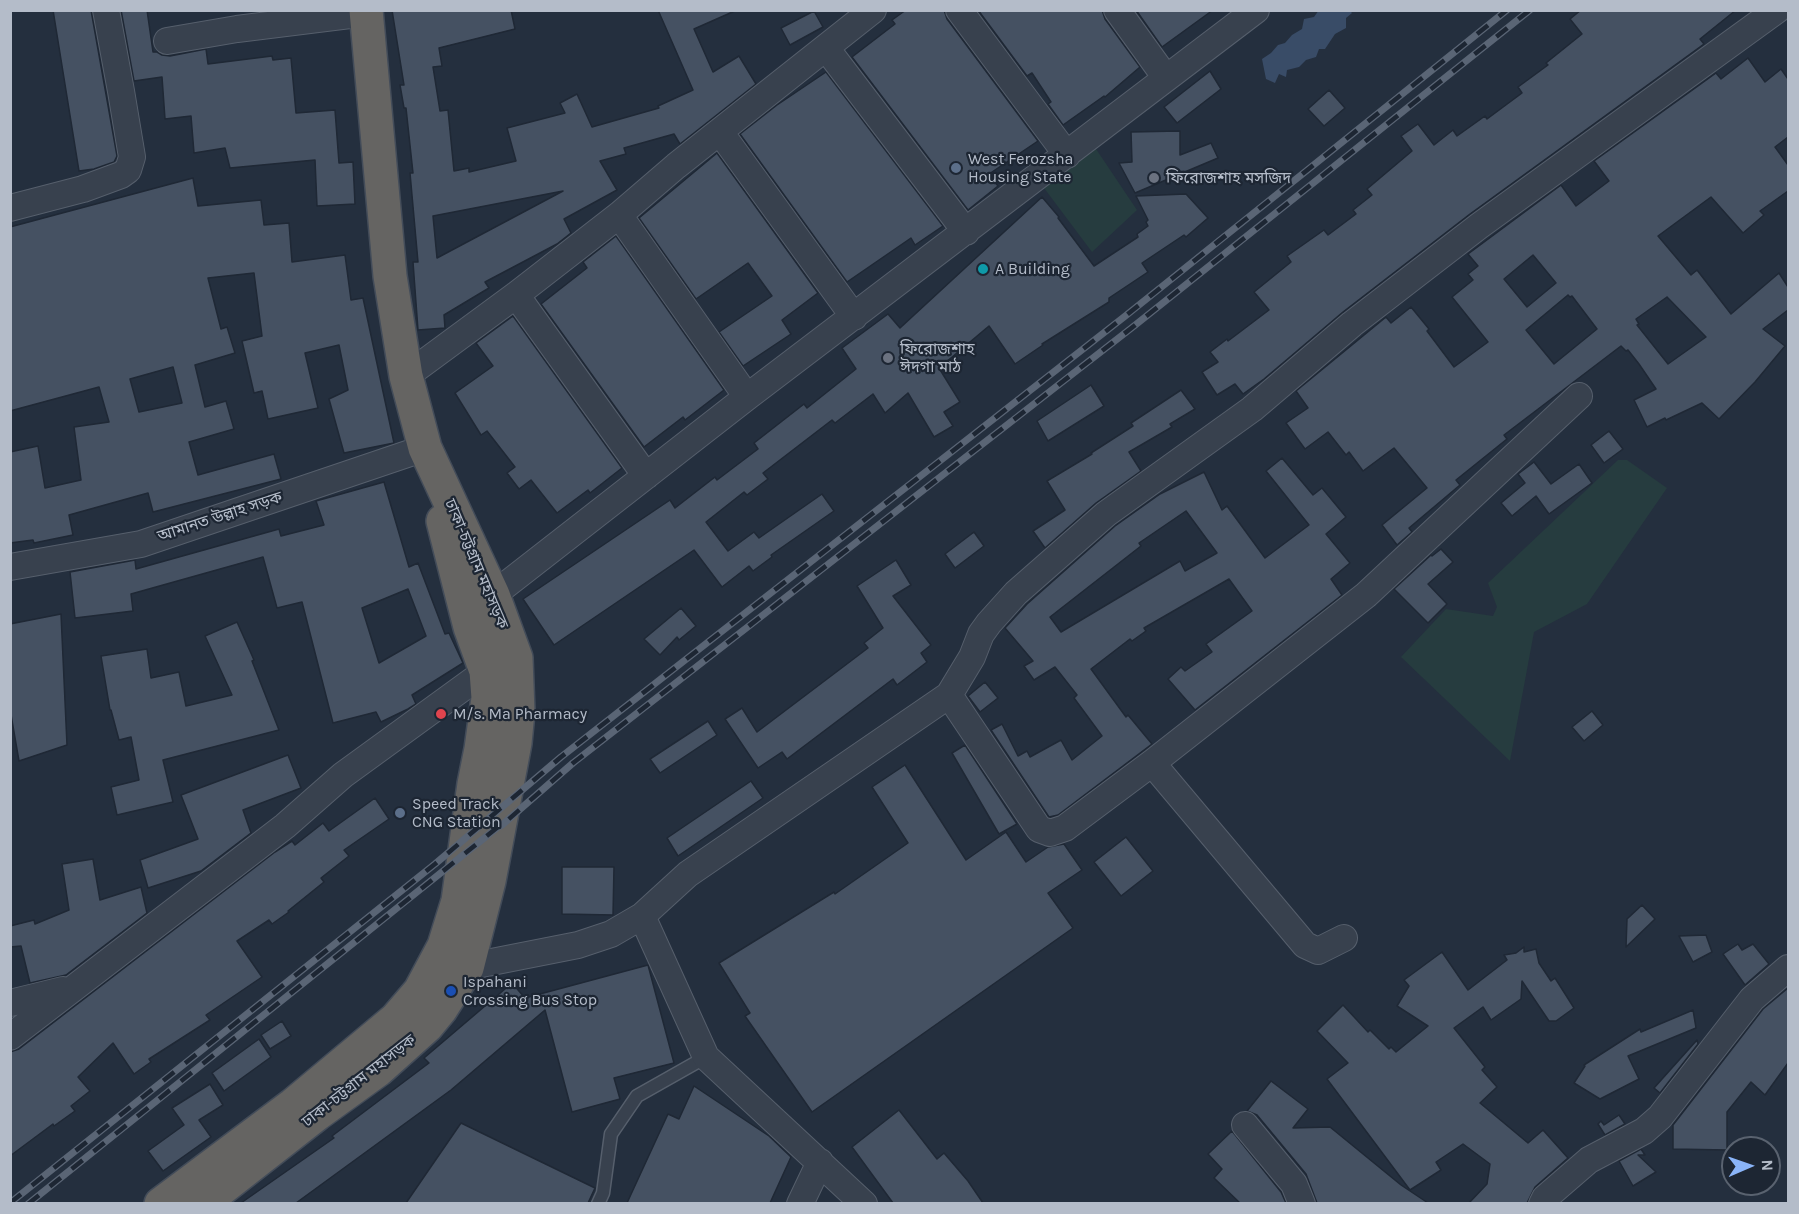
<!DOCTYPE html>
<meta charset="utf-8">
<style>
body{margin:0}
#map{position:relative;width:1799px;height:1214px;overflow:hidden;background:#242f3e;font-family:Karla,sans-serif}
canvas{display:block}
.frame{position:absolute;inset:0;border:12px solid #b4bcc9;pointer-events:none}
.north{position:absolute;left:1721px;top:1136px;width:60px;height:60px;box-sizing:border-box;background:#1d2633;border:2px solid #59626f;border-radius:50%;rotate:88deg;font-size:16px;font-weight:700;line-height:24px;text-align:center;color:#b4bcc9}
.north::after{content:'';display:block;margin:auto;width:21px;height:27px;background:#8ab4f8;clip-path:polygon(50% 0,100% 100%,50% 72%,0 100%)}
</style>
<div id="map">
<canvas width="1799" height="1214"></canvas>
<div class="frame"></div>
<div class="north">N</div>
</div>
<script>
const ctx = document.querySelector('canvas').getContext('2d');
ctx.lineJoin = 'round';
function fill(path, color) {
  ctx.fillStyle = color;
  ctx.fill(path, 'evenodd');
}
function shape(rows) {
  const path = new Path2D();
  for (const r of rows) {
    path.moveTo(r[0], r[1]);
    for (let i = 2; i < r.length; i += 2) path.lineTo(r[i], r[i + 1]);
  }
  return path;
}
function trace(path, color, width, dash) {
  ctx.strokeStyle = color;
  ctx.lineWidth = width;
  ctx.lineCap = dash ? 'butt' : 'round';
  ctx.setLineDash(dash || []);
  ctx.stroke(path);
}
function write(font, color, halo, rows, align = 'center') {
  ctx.font = font + ' Karla,"Noto Sans Bengali",sans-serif';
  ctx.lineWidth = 4.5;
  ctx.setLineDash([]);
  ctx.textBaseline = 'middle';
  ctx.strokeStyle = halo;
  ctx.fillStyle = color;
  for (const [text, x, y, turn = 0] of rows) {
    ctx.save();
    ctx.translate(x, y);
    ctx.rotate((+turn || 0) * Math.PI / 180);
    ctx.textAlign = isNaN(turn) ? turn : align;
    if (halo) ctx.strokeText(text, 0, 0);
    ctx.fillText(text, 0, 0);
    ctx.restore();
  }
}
const green = shape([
 [1096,149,1137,210,1092,252,1044,188],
 [1618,460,1627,460,1667,488,1587,604,1534,632,1510,761,1401,657,1446,609,1493,616,1497,607,1488,583]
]);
const water = shape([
 [1319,10,1350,11,1352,13,1346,18,1346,28,1335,34,1325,49,1319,49,1316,57,1306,60,1299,67,1287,70,1286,77,1279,74,1275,83,1266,79,1262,59,1271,53,1278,45,1285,43,1292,35,1302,29,1304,19,1314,17]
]);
const building = shape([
 [53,10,91,10,117,156,114,162,94,169,79,171,53,10],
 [121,10,147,10,153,52,157,52,162,55,170,56,206,49,208,64,272,56,273,60,291,58,296,113,335,110,339,163,353,162,355,204,317,206,315,160,230,168,225,148,194,153,191,116,165,119,162,77,134,81,121,10],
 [392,10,511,10,515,29,439,48,442,66,433,67,440,111,448,110,454,171,469,168,469,172,516,161,507,128,565,113,560,103,577,94,592,127,659,108,658,106,693,90,658,10,737,10,694,29,713,72,739,56,756,84,680,144,674,134,624,148,626,154,600,161,617,190,564,219,571,233,557,244,485,282,489,288,444,315,445,328,418,330,413,262,418,262,410,173,413,173,406,108,404,108,400,85,404,85,392,10],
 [563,191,437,258,433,216,563,191],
 [906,10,944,10,947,19,1038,141,989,174,998,186,968,210,852,57,895,24,892,20,906,10],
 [978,10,1102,10,1105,19,1140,67,1105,97,1104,96,1063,125,1048,104,1051,102,1032,73,1027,76,978,10],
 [1136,10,1213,10,1162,47,1136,10],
 [1581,10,1736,10,1700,39,1704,44,1470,214,1343,312,1264,379,1243,394,1235,384,1217,395,1202,372,1218,362,1210,352,1227,339,1228,341,1269,310,1254,292,1291,262,1287,256,1324,230,1328,235,1356,214,1353,210,1372,195,1367,189,1412,151,1401,136,1418,124,1434,145,1453,130,1457,136,1485,116,1487,119,1522,93,1518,87,1548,65,1546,63,1582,34,1570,19,1581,10],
 [814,11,823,27,790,45,781,28,814,11],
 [1748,58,1765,82,1781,69,1788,79,1788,137,1775,147,1788,165,1788,191,1760,211,1764,215,1743,233,1711,197,1658,236,1691,275,1697,270,1731,314,1779,273,1788,287,1788,310,1763,329,1785,346,1755,382,1719,419,1702,403,1666,420,1665,418,1647,427,1634,400,1656,389,1639,364,1628,350,1626,351,1621,346,1504,435,1507,439,1456,480,1460,485,1409,528,1412,532,1397,545,1382,525,1427,488,1394,448,1363,471,1349,452,1346,455,1328,432,1305,449,1286,423,1308,408,1296,391,1386,317,1391,323,1411,307,1429,329,1427,331,1454,367,1488,342,1452,297,1473,280,1468,274,1478,266,1468,254,1561,185,1576,206,1609,181,1594,161,1716,73,1721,79,1748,58],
 [1533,255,1556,283,1527,307,1504,279,1533,255],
 [1568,295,1570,297,1572,296,1597,329,1554,364,1526,330,1568,295],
 [1667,297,1706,337,1668,364,1637,325,1639,324,1636,319,1667,297],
 [1210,71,1221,89,1177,123,1164,107,1210,71],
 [826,72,943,226,915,245,911,238,847,282,740,134,777,105,826,72],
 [1329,90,1345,108,1324,126,1308,109,1329,90],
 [1180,131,1180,155,1211,143,1218,158,1135,193,1119,163,1132,162,1131,132,1180,131],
 [717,153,818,293,782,320,791,334,743,366,719,332,772,296,748,263,696,299,639,218,717,153],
 [193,178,198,206,261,200,264,225,289,223,292,262,345,255,351,300,363,298,394,443,344,453,329,399,348,390,339,345,305,353,318,408,268,419,262,391,254,393,242,341,262,336,254,273,208,278,221,329,227,327,235,353,195,365,205,407,226,401,234,429,189,442,198,475,274,454,281,479,153,512,148,493,69,515,73,535,34,543,33,540,10,543,10,452,38,446,45,488,81,480,74,427,109,422,99,387,10,411,10,227,193,178],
 [173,367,182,403,139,412,130,379,173,367],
 [1186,194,1208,218,1186,237,1184,235,1142,263,1148,272,1109,298,1109,302,1042,344,1043,345,1015,364,989,326,939,368,960,402,944,412,953,426,934,437,908,393,885,413,873,394,835,423,832,420,763,473,768,479,747,495,744,492,706,522,728,551,754,532,759,538,822,494,834,511,771,555,772,557,753,571,749,566,722,587,694,550,554,645,523,599,670,500,675,508,715,477,717,480,758,449,754,443,804,404,807,408,856,369,842,348,888,314,900,328,1042,197,1059,217,1058,218,1094,266,1138,237,1137,234,1148,226,1146,222,1148,220,1136,196,1186,194],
 [616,236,724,390,685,420,683,417,644,447,541,304,587,268,583,262,616,236],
 [513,316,622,468,590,493,588,490,557,513,531,480,519,489,507,473,515,467,487,431,481,435,455,393,493,366,476,343,513,316],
 [1091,385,1104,406,1048,441,1037,421,1091,385],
 [1181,390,1195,409,1170,424,1172,427,1129,452,1141,471,1096,503,1045,548,1033,531,1065,510,1047,481,1092,454,1091,453,1133,426,1131,423,1181,390],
 [1609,431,1623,449,1604,463,1591,445,1609,431],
 [1282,458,1313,495,1322,488,1346,517,1326,534,1350,563,1331,579,1342,595,1195,710,1168,679,1181,667,1185,671,1212,652,1206,644,1252,611,1229,579,1144,628,1146,631,1132,641,1130,639,1091,669,1126,717,1128,715,1152,744,1058,815,1049,817,991,730,1002,724,1018,756,1027,751,1030,757,1061,740,1072,760,1102,736,1074,698,1077,695,1055,667,1034,680,1024,666,1033,661,1005,628,1027,604,1115,526,1160,494,1204,472,1222,510,1227,506,1265,558,1309,525,1266,471,1282,458],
 [1186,511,1217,553,1185,571,1180,561,1061,632,1050,617,1141,546,1139,543,1186,511],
 [1534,462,1551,484,1579,464,1592,483,1549,514,1536,496,1512,516,1501,503,1525,483,1518,474,1534,462],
 [384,482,409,567,418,563,445,634,449,633,463,663,412,695,416,704,408,709,381,722,376,712,333,723,302,602,277,608,263,557,131,594,133,611,75,618,70,572,135,560,136,569,279,529,281,536,324,525,316,501,384,482],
 [408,589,426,636,379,663,362,608,408,589],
 [974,532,984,546,955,568,945,554,974,532],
 [1441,549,1453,562,1428,584,1447,604,1428,623,1394,589,1431,555,1432,556,1441,549],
 [896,560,911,585,893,596,931,645,921,653,927,662,897,685,893,679,787,759,782,752,758,768,725,719,742,708,757,732,868,648,864,643,883,628,857,586,896,560],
 [681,608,696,626,679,640,677,637,660,655,644,639,681,608],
 [61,614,67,745,19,761,10,709,10,624,61,614],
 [237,622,254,660,252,661,279,730,163,760,173,802,117,815,111,787,139,780,131,737,119,740,111,710,110,710,101,656,147,649,151,678,179,672,186,706,232,695,205,636,237,622],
 [985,682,998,698,980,712,968,696,985,682],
 [1592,711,1603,725,1584,741,1572,727,1592,711],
 [708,721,717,735,660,773,650,759,708,721],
 [965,745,1017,824,999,834,952,753,965,745],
 [288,755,301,788,243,810,251,833,201,871,148,888,140,860,198,839,181,795,288,755],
 [905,765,966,860,1006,832,1026,862,1048,847,1064,844,1082,870,1048,893,1073,928,812,1112,745,1016,750,1013,719,963,834,892,835,894,908,843,872,787,905,765],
 [751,781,763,798,678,856,667,838,751,781],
 [375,798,389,819,344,850,349,856,321,878,324,882,288,911,289,912,272,924,269,920,237,941,262,977,206,1015,210,1020,149,1059,151,1062,134,1074,113,1043,78,1077,90,1091,71,1106,75,1111,54,1126,53,1124,10,1156,10,1052,19,1049,275,852,292,841,295,845,323,823,329,831,375,798],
 [1126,837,1153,871,1121,896,1094,862,1126,837],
 [93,859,100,900,141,887,147,913,66,975,30,983,21,946,10,947,10,926,34,920,35,924,69,910,62,864,93,859],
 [562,867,614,867,613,915,562,914,562,867],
 [1642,905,1655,919,1626,947,1627,919,1642,905],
 [1706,935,1712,952,1693,962,1679,936,1706,935],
 [1738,944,1742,950,1753,944,1769,964,1745,985,1723,954,1738,944],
 [1524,947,1524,952,1536,949,1539,963,1551,981,1555,978,1574,1008,1556,1021,1549,1021,1522,981,1521,999,1491,1020,1483,1007,1454,1028,1485,1067,1482,1070,1497,1087,1480,1103,1528,1143,1543,1130,1568,1158,1535,1187,1527,1203,1469,1203,1487,1184,1490,1164,1463,1144,1436,1162,1441,1170,1410,1190,1327,1079,1348,1063,1317,1031,1343,1005,1368,1032,1370,1030,1389,1049,1391,1047,1396,1052,1428,1026,1397,1006,1409,986,1404,980,1442,952,1468,990,1507,960,1504,955,1516,953,1524,947],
 [648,965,674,1063,614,1078,620,1099,572,1112,545,1010,451,1090,296,1203,241,1203,334,1138,332,1136,429,1063,424,1058,512,983,525,998,648,965],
 [1788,988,1788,1063,1765,1095,1751,1082,1727,1112,1727,1150,1673,1149,1673,1125,1763,1009,1788,988],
 [1693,1010,1696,1028,1628,1056,1639,1079,1600,1099,1574,1083,1585,1066,1584,1065,1640,1029,1641,1032,1693,1010],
 [282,1021,291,1036,270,1049,261,1035,282,1021],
 [259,1039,271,1057,224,1091,212,1073,259,1039],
 [1697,1040,1698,1044,1660,1093,1654,1088,1697,1040],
 [1271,1081,1308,1109,1293,1128,1330,1127,1401,1185,1428,1203,1317,1203,1306,1174,1257,1115,1247,1111,1271,1081],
 [210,1084,223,1105,199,1120,211,1137,163,1171,148,1151,184,1125,172,1108,210,1084],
 [694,1086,769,1136,791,1157,770,1203,627,1203,668,1114,679,1119,694,1086],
 [899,1110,937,1159,944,1153,968,1181,983,1203,893,1203,852,1147,899,1110],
 [1619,1115,1625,1124,1605,1135,1598,1124,1601,1121,1604,1125,1619,1115],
 [461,1123,595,1188,588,1203,406,1203,461,1123],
 [1232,1131,1281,1192,1286,1203,1240,1203,1214,1178,1222,1169,1208,1154,1232,1131],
 [1641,1149,1645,1155,1638,1155,1656,1172,1633,1186,1619,1161,1641,1149]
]);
const service = shape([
 [598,1204,603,1193,611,1134,637,1096,706,1057]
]);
const minor = shape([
 [959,10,1067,155],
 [1117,10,1166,78],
 [167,41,237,29,366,13],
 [826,48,966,232],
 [720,132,854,317],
 [10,208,83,189,121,175,128,170,132,157,121,91,106,10],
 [619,215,747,397],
 [516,295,646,476],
 [406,376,516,295,619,215,676,166,873,10],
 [10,567,141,544,425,448],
 [493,595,747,397,1256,10],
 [949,695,1039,829,1050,833,1065,828,1152,763,1366,595,1579,396],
 [1152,763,1305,945,1318,951,1344,938],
 [642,916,706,1057,864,1204],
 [451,970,578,945,611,934,642,916,688,874,949,695,972,657,981,634,989,623,1016,593,1106,514,1252,409,1352,324,1479,226,1777,10],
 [10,1003,63,990],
 [10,1037,285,826,343,775,486,671],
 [1245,1125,1294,1184,1302,1204],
 [800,1204,820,1162],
 [1542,1204,1545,1198,1589,1160,1644,1131,1660,1117,1752,999,1788,968]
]);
const trunk = shape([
 [161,1204,293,1105,396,1019,420,991,444,946,458,901,474,784,481,749,488,698,486,671,470,627,443,521],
 [202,1204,317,1114,378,1070,427,1026,441,1009,467,968,489,881,515,743,518,712,516,658,493,595,425,448,406,376,390,276,366,10]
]);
const rail = shape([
 [10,1203,435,864,561,757,1124,317,1507,10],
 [28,1204,498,827,502,825,573,763,1134,326,1530,10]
]);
const markers = [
 [956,168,6,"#5c6f8a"],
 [1154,178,6,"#6b7280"],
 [983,269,6,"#0f9aa8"],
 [888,358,6,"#6b7280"],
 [441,714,6,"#e0444e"],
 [400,813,6,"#5c6f8a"],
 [451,991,6,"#1a4fb4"]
];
const poiNames = [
 ["West Ferozsha",968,159],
 ["Housing State",968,177],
 ["ফিরোজশাহ মসজিদ",1166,178],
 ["A Building",995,269],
 ["ফিরোজশাহ",900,349],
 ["ঈদগা মাঠ",900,367],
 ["M/s. Ma Pharmacy",453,714],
 ["Speed Track",412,804],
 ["CNG Station",412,822],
 ["Ispahani",463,982],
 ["Crossing Bus Stop",463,1000]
];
const streetNames = [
 ["আমানত উল্লাহ সড়ক",220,517,-18],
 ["ঢাকা-চট্টগ্রাম মহাসড়ক",476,564,67],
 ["ঢাকা-চট্টগ্রাম মহাসড়ক",359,1081,-38]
];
fill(green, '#263c3f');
fill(water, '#394c67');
fill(building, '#455162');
trace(building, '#1f2835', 1.5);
trace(service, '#565f6c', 15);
trace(minor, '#565f6c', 28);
trace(trunk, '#434c59', 36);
trace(service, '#38414e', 12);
trace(minor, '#38414e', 26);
trace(trunk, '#656462', 33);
trace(rail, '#5a6575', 7);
trace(rail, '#1d2633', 4.5, [14]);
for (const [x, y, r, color] of markers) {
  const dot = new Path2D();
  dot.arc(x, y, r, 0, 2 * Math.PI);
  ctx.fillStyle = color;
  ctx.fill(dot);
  trace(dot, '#1d2633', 2);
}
write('16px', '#b4bcc9', '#1d2633', poiNames, 'left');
write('16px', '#b4bcc9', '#1d2633', streetNames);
</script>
